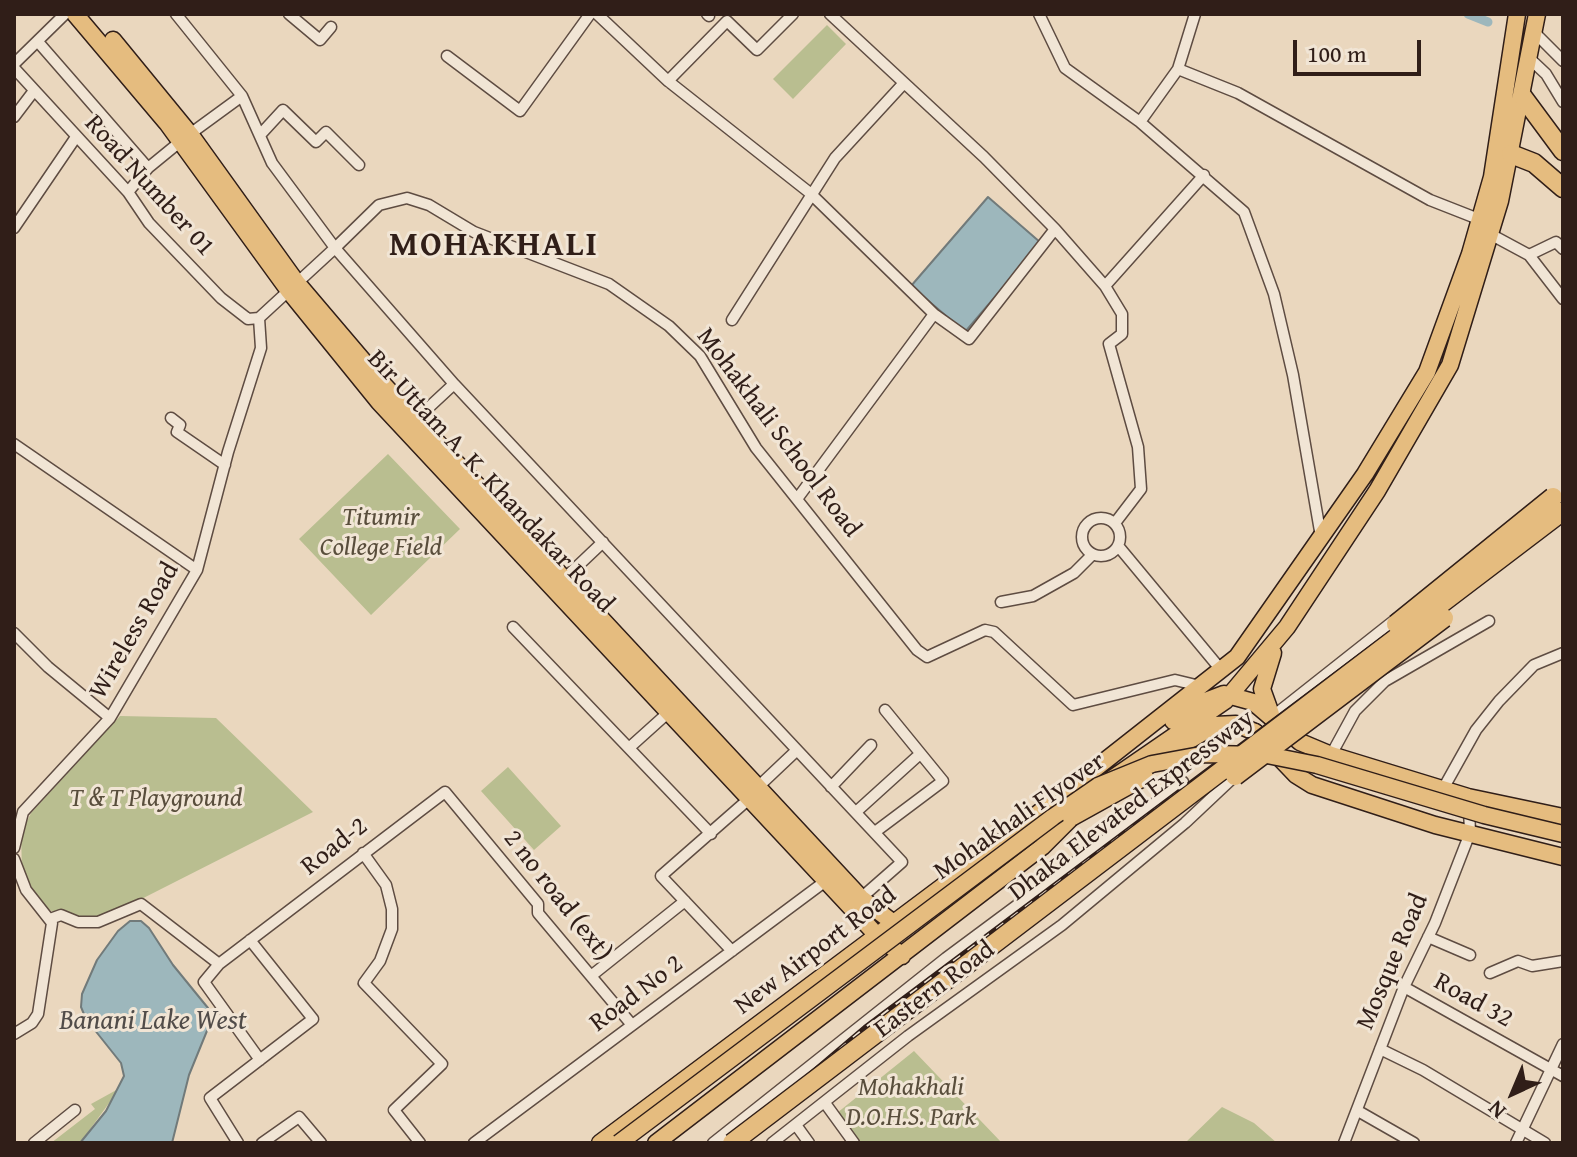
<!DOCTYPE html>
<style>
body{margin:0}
#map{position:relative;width:1577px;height:1157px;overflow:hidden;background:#ead7be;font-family:"Gentium Book Plus",serif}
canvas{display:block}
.frame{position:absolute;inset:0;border:16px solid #301e18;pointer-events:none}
.north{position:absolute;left:1473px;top:1053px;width:80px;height:80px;-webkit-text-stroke:6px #f1e5d5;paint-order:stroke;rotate:224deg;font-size:22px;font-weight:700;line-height:32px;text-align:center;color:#301e18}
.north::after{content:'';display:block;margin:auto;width:28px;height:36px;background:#301e18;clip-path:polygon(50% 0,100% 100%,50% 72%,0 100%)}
.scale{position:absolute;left:1293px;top:40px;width:128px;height:36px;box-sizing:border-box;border:4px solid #301e18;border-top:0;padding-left:10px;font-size:24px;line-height:28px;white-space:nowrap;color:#301e18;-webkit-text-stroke:6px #f1e5d5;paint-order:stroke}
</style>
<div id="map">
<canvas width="1577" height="1157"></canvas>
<div class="frame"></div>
<div class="north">N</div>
<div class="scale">100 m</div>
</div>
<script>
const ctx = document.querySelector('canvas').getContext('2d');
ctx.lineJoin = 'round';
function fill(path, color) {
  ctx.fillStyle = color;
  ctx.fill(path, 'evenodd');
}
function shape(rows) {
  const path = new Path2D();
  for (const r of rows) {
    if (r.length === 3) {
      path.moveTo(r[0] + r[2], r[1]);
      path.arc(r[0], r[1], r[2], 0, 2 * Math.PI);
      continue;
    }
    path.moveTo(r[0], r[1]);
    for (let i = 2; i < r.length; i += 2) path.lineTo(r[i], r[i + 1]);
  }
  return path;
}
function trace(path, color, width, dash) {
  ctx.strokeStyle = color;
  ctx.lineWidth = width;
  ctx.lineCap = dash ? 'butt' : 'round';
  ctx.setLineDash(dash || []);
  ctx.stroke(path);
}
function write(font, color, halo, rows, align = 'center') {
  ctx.font = font + ' "Gentium Book Plus",serif';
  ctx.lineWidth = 6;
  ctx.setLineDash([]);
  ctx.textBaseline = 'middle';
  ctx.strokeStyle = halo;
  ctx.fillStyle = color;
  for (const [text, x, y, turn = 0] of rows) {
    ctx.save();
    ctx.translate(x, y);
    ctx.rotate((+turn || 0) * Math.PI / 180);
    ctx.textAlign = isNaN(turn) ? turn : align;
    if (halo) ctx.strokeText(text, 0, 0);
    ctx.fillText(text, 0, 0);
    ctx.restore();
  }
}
const green = shape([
 [827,25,846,44,793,99,773,79],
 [388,454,460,529,371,615,299,539],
 [120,716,216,718,313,812,100,920,60,916,43,906,22,872,21,833,31,813],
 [508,767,561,826,534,850,481,791],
 [914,1051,1002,1143,859,1143,837,1113],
 [120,1088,80,1143,51,1143,95,1109,91,1104],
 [1222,1107,1254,1123,1277,1143,1185,1143]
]);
const water = shape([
 [988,197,1041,243,965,332,911,286,988,197],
 [130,921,141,921,149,928,173,965,208,1008,211,1021,189,1075,172,1143,80,1143,106,1111,124,1076,121,1063,86,1019,81,1007,82,994,97,960,118,931,130,921]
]);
const canal = shape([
 [1468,14,1488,22]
]);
const minor = shape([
 [289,14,320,40,331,27],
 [597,14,668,81,810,193,934,314,969,339,1055,229],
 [707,14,709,16],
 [830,14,984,157,1055,229,1105,286,1122,314,1122,334,1109,344,1138,447,1141,489,1115,523],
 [1039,14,1065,68,1140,122,1244,212,1274,294,1293,375,1321,537],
 [1534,32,1563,61],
 [39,43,148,168],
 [447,56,520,111,590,14],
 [1529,58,1546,74,1563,102],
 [14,64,65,14],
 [14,68,128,192,149,223,221,298,248,319,259,318],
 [1178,69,1238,93,1430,200,1481,220],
 [668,81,727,21,757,50,793,14],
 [14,117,33,92],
 [1140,122,1178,69,1195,14],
 [190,134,242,96],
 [260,135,283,110,316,142,326,132,359,165],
 [128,192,148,168,181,141],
 [14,228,76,137],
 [1490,234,1529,255,1556,242,1563,249],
 [1529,255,1563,299],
 [1105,286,1204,175],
 [732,320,835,158,904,83],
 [171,418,180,425,177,432,225,465],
 [412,423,454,384],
 [14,444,197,570],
 [797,499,934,314],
 [1101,537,19],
 [1119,547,1222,671],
 [564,579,603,542],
 [1001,602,1033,596,1074,573,1092,555],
 [513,627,711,834],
 [14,633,48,667,110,718],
 [1272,717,1396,619],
 [630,747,670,711],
 [1331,755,1355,711,1385,681,1489,621],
 [759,786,796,751],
 [831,787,871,745],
 [1443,789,1476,730,1499,701,1534,665,1563,653],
 [856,812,920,754],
 [875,832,943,781,885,710],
 [14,848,23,812,110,718,197,570,228,452,261,348,259,318,335,248,272,163,242,96,176,14],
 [363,853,386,885,392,909,392,929,380,961,364,983,442,1064,394,1110,420,1143],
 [14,859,26,890,52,923,38,1014,32,1023,14,1034],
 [861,898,902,862,454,384,335,248,379,205,407,198,429,205,474,232,609,284,669,326,700,356,756,448,917,650,927,657,985,630,994,632,1073,705,1175,680,1200,686],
 [50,919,61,915,78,922,98,922,141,904,219,964,445,792,538,904,538,913,632,1025],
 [1428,937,1470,955],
 [732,951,661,876,750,798],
 [219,964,204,982,260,1060],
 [1490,973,1518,961,1532,966,1563,961],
 [591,976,685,901],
 [1404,987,1563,1076],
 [1380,1049,1423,1070,1545,1143],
 [825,1103,854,1143],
 [1358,1111,1414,1143],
 [796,1125,809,1143],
 [34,1143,75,1110],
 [238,1143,210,1098,313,1019,250,940],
 [262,1143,299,1117,321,1143],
 [474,1143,827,880],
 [713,1143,946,958,1183,782],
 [772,1143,908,1036,1062,925,1185,823,1237,774],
 [1344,1143,1404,987,1435,923,1470,833,1469,807],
 [1516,1143,1563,1044]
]);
const primary = shape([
 [75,14,167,123,289,291,379,402,872,930,902,956],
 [113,40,190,134,297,283,382,383,861,898,900,928],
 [1271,714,1262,689,1273,653],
 [1173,721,1203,702,1224,694,1253,702,1273,719],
 [1147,766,1215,725,1236,724,1255,732],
 [1113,778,1225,701,1287,627,1377,491,1450,365,1500,201,1537,14],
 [600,1143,998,845,1237,657,1365,474,1427,372,1470,254,1492,177,1517,14],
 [656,1143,1042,847,1079,810]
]);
const trunk = shape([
 [1273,719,1300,742,1331,755,1468,797,1563,817],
 [1255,732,1296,775,1312,785,1435,825,1563,857]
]);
const motorway = shape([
 [1523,97,1563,151],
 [1511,154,1534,163,1563,188]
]);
const tram = shape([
 [744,1143,871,1034,1157,821,1260,738,1563,514]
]);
const rail = shape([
 [730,1143,865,1028,1563,504]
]);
const trunkBridge = shape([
 [1071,818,1145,777],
 [619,1143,1053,817,1098,786,1152,764,1206,754,1267,755,1317,765,1484,815,1563,834]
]);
const motorwayBridge = shape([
 [1396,624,1553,497],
 [1235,776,1444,618],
 [732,1143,1563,511]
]);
const streetNames = [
 ["Road Number 01",149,186,48],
 ["Mohakhali School Road",778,433,53],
 ["Bir Uttam A. K. Khandakar Road",490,482,47],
 ["Wireless Road",135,631,-60],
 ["Dhaka Elevated Expressway",1132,806,-37],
 ["Mohakhali Flyover",1020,817,-35],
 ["Road-2",335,847,-38],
 ["2 no road (ext)",557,896,52],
 ["New Airport Road",816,951,-37],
 ["Mosque Road",1393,962,-67],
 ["Eastern Road",935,990,-37],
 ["Road No 2",637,994,-37],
 ["Road 32",1473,1001,29]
];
const parkNames = [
 ["Titumir",381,518],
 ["College Field",381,548],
 ["T & T Playground",156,799],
 ["Mohakhali",911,1088],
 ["D.O.H.S. Park",911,1118]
];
const waterNames = [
 ["Banani Lake West",153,1022]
];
const districtNames = [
 ["MOHAKHALI",494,246]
];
fill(green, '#b9be90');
fill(water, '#9db7bc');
trace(water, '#717a7a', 2);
trace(canal, '#9db7bc', 9);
trace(minor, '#5e4c42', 13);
trace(primary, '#301e18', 19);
trace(trunk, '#301e18', 19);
trace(motorway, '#301e18', 21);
trace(minor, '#f1e5d5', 10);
trace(primary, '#e5bc7f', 16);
trace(trunk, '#e5bc7f', 16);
trace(motorway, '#e5bc7f', 18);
trace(tram, '#301e18', 2);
trace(rail, '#301e18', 6);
trace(rail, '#f1e5d5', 3, [9]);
trace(trunkBridge, '#301e18', 19, []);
trace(motorwayBridge, '#301e18', 21, []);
trace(trunkBridge, '#e5bc7f', 16);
trace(motorwayBridge, '#e5bc7f', 18);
write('26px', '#301e18', '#f1e5d5', streetNames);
write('italic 26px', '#594e3c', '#f1e5d5', parkNames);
write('italic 28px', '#514c49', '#f1e5d5', waterNames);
ctx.letterSpacing = '2px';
write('bold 34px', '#301e18', '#f1e5d5', districtNames);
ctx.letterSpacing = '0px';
</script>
